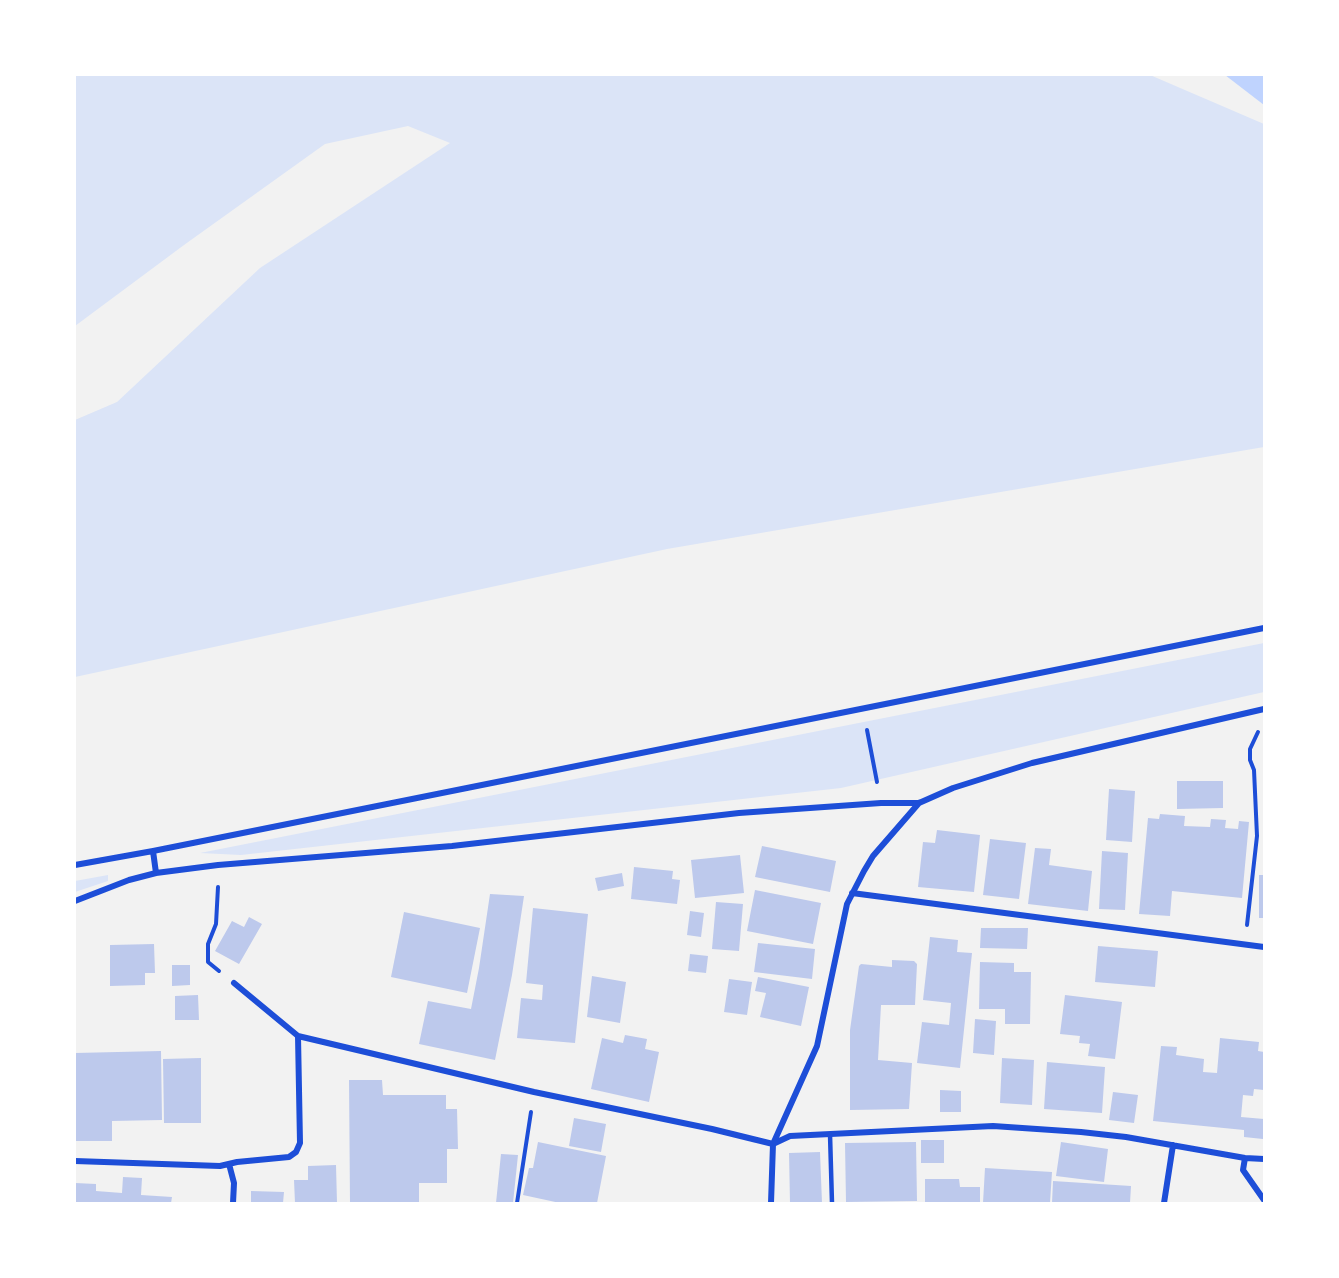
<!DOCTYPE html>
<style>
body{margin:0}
#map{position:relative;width:1339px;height:1278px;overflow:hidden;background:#f2f2f2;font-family:"Fira Sans Condensed",sans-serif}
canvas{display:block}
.frame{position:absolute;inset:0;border:76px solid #fff;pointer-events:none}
</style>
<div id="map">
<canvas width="1339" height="1278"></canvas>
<div class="frame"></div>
</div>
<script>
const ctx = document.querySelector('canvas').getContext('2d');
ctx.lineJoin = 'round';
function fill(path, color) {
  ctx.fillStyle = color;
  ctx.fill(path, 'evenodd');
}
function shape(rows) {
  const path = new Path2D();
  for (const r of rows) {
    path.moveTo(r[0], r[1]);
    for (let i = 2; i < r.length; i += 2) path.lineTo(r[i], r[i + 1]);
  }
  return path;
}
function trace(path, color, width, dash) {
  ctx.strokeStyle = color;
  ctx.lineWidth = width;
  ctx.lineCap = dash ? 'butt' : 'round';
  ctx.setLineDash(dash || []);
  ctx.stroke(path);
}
const green = shape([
 [75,75,1150,75,1264,124,1264,447,667,549,75,677,75,420,117,402,260,268,450,143,408,126,325,144,184,245,75,326],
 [1264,643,1264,692,841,788,241,855,200,853],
 [108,875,108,881,75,892,75,881]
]);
const water = shape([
 [1225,75,1264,75,1264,105]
]);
const building = shape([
 [1177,781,1223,781,1223,808,1177,809],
 [1109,789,1135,791,1132,842,1106,840],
 [1160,814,1185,816,1184,826,1210,827,1211,819,1226,820,1225,828,1238,829,1239,821,1249,822,1242,898,1172,891,1170,916,1139,914,1148,818,1159,819],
 [937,830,980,835,974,892,918,887,923,842,935,843],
 [990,839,1026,843,1019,899,983,895],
 [762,846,836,861,830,892,755,877],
 [1035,848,1051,849,1049,865,1092,871,1088,911,1028,904],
 [1102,851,1128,853,1125,910,1099,909],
 [740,855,744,893,695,898,691,860],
 [634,867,673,871,672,879,680,880,677,904,631,899],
 [622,873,624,886,598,891,595,878],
 [1259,875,1264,875,1264,918,1259,918],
 [755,890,821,903,813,944,747,931],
 [490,894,524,896,512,975,495,1060,419,1044,428,1001,471,1009,479,968],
 [716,902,743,904,739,951,712,949],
 [533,908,588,914,575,1043,517,1038,521,998,542,1000,543,985,526,983],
 [690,911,704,913,701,937,687,935],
 [404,912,480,928,467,993,391,977],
 [249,917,262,924,239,964,215,951,232,921,244,927],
 [981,928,1028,928,1027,949,980,948],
 [930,937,958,940,957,952,972,953,960,1068,917,1063,922,1022,949,1025,951,1003,923,1000],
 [758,943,815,949,812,979,754,972],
 [154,944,155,973,145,973,145,985,110,986,110,945],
 [1098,946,1158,951,1155,987,1095,982],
 [690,954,708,956,706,973,688,971],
 [892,960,914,961,917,964,915,1005,881,1005,878,1060,912,1063,909,1109,850,1110,850,1030,859,966,861,964,892,967],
 [980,962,1014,963,1014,972,1031,972,1030,1024,1005,1024,1005,1009,979,1009],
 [172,965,190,965,190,985,172,986],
 [592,976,626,982,620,1023,587,1017],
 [758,977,809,987,801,1026,760,1017,766,993,755,991],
 [729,979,752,982,747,1015,724,1012],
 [198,995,199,1020,175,1020,175,996],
 [1065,995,1122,1002,1115,1059,1088,1056,1090,1044,1079,1043,1080,1036,1060,1034],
 [975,1019,996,1021,994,1055,973,1053],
 [625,1035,647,1039,645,1049,659,1052,649,1102,591,1089,602,1038,623,1043],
 [1220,1038,1259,1042,1258,1051,1264,1052,1264,1090,1254,1089,1253,1096,1243,1095,1241,1117,1264,1119,1263,1139,1244,1137,1244,1130,1153,1121,1161,1046,1177,1047,1176,1055,1204,1059,1203,1072,1217,1073],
 [161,1051,162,1120,112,1121,112,1141,75,1141,75,1053],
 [201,1058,201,1123,164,1123,163,1059],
 [1002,1058,1034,1060,1032,1105,1000,1103],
 [1047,1062,1105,1067,1102,1113,1044,1109],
 [349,1080,382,1080,383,1095,446,1095,446,1109,457,1109,458,1149,447,1149,447,1183,419,1183,419,1203,350,1203],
 [940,1090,961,1091,961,1112,940,1112],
 [1113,1092,1138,1095,1134,1123,1109,1120],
 [574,1118,606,1124,601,1152,569,1146],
 [921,1140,944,1140,944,1163,921,1163],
 [538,1142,606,1156,597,1203,560,1203,523,1195,529,1168,533,1168],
 [916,1142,917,1201,846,1202,845,1143],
 [1061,1142,1108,1149,1104,1182,1056,1176],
 [820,1152,822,1203,790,1203,789,1153],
 [501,1154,518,1155,513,1203,496,1203],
 [336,1165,337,1203,295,1203,294,1180,308,1180,308,1166],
 [985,1168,1052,1172,1050,1203,983,1203],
 [123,1177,142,1178,141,1195,172,1197,171,1203,75,1203,75,1183,96,1184,96,1191,122,1193],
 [925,1179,959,1179,960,1187,980,1187,980,1203,925,1203],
 [1053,1181,1131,1186,1130,1203,1052,1203],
 [251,1191,284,1192,283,1203,251,1203]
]);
const path = shape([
 [867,730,877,782],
 [218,887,216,924,208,944,208,962,219,971],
 [1247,925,1257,836,1254,770,1250,760,1250,749,1258,732],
 [517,1203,531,1112]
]);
const service = shape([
 [830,1134,832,1203]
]);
const minor = shape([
 [153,851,156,873,218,865,452,846,739,813,881,803,919,803,953,788,1032,763,1264,709],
 [75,865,153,851,1264,628],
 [852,893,1264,947],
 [75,901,129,880,156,873],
 [234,983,298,1036,534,1092,712,1129,773,1144,790,1136,993,1126,1081,1132,1126,1137,1245,1158,1264,1159],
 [1245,1158,1243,1170,1264,1200],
 [75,1161,220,1166,237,1162,289,1157,296,1152,300,1143,298,1036],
 [229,1164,234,1183,233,1203],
 [771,1203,773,1144,817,1046,847,904,864,871,873,856,919,803],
 [1164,1203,1173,1145]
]);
fill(green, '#dbe4f7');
fill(water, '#bfd3fe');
fill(building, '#bdc9ec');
trace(path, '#1d4ed8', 4);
trace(service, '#1d4ed8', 4.5);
trace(minor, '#1d4ed8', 6);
</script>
